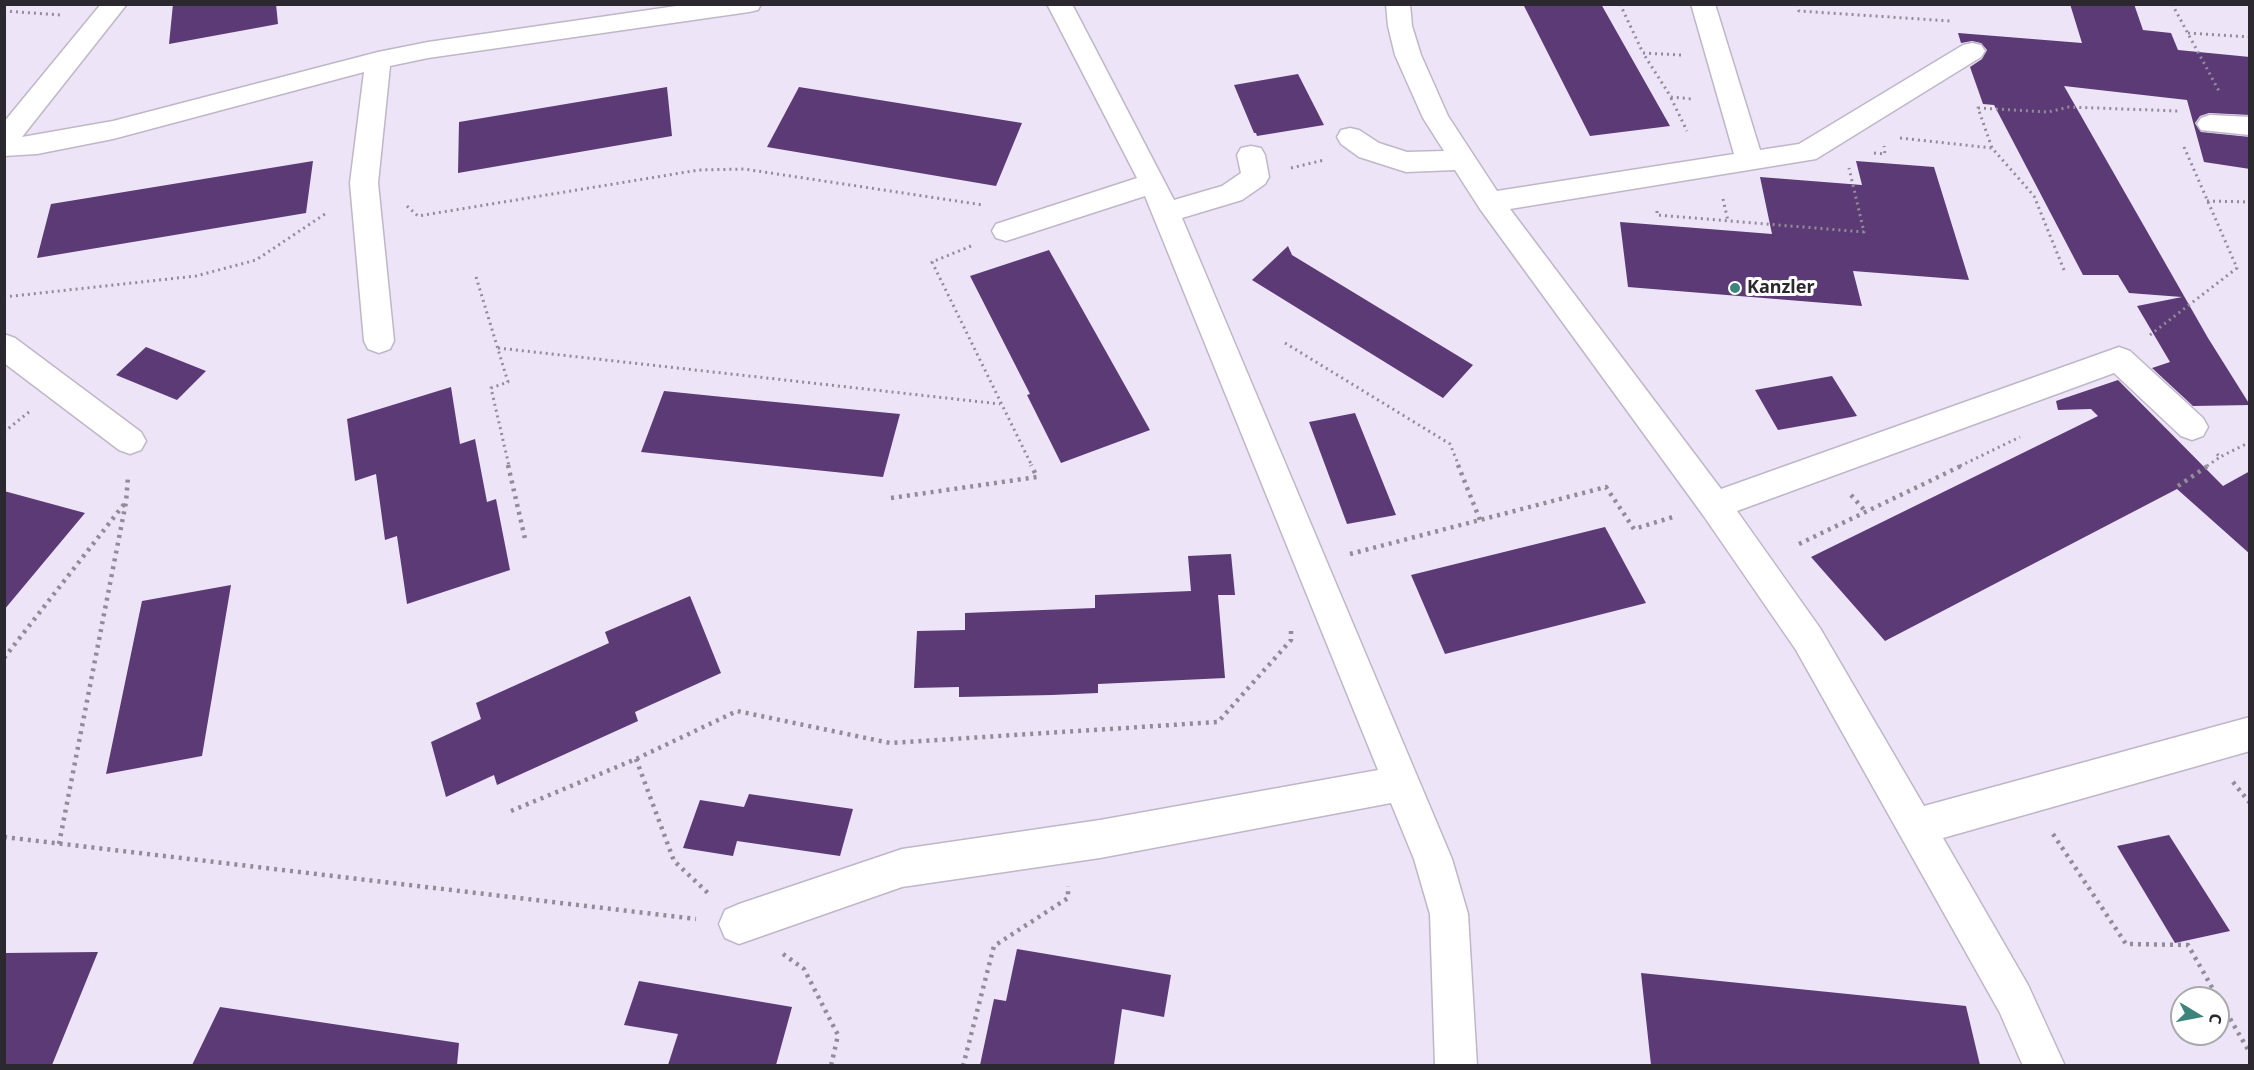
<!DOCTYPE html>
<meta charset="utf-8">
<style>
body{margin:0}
#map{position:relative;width:2254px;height:1070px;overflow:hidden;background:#eee4f7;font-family:"Noto Sans",sans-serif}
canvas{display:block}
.frame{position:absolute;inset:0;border:6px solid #2b282f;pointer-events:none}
.north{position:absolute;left:2170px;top:986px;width:60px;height:60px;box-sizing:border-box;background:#fff;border:2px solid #aaa9ac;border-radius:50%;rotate:100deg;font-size:16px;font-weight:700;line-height:24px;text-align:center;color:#2b282f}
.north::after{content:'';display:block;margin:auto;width:21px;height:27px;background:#3d847c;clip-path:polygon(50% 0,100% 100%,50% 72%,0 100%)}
</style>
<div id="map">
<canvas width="2254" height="1070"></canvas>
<div class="frame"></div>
<div class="north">С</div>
</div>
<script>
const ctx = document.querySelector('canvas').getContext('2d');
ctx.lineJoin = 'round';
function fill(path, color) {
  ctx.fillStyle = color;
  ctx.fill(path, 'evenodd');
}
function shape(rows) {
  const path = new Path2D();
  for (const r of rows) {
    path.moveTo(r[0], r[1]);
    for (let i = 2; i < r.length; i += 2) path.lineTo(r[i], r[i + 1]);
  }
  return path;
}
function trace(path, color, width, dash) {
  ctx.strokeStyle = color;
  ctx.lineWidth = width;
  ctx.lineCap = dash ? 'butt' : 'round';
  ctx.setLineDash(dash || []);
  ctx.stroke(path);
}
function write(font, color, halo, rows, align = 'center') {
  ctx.font = font + ' "Noto Sans",sans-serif';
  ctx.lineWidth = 6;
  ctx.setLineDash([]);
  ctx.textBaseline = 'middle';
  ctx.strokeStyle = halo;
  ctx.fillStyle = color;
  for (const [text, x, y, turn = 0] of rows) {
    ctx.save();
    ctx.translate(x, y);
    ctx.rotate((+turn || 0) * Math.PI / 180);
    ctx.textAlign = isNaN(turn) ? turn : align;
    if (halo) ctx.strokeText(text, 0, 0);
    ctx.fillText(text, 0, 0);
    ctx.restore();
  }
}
const building = shape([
 [173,4,276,4,278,24,169,44],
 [1523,4,1601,4,1670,126,1590,136],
 [2070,4,2134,4,2143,30,2171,33,2178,50,2250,57,2250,115,2209,113,2200,116,2195,123,2201,132,2250,137,2250,169,2204,162,2187,100,2064,86,2208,338,2250,405,2193,406,2152,368,2170,362,2137,306,2182,297,2129,293,2118,275,2083,275,1994,105,1983,104,1970,67,1982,59,1987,50,1981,43,1972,41,1961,43,1958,33,2082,43],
 [1298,74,1324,125,1257,136,1256,133,1254,133,1234,85],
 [667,87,672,136,458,173,459,122],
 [799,87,1022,123,996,186,767,147],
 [313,161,306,213,37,258,51,204],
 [1856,161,1934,167,1969,280,1853,271,1862,306,1628,287,1620,222,1772,234,1760,177,1862,185],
 [1288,246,1292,255,1473,365,1443,398,1252,280],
 [1049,250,1150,430,1061,463,1027,395,1030,394,970,276],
 [146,347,206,371,177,400,116,375],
 [1832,376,1857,416,1778,430,1755,390],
 [2118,380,2223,486,2250,471,2250,554,2177,489,1885,641,1811,557,2098,416,2091,409,2058,410,2056,401],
 [451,387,460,444,475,439,487,502,496,499,510,570,407,604,397,536,385,540,376,474,355,481,347,419],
 [664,391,723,397,900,414,883,477,641,452],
 [1355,413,1396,515,1347,524,1309,422],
 [4,491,85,513,4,610],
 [1605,527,1646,603,1445,654,1411,575],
 [1231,554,1235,595,1218,595,1225,678,1098,684,1098,693,1052,695,959,697,959,687,914,688,917,631,965,630,965,613,1095,608,1095,595,1191,591,1188,556],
 [231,585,202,756,106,774,142,601],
 [690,596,721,673,635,712,638,721,497,785,494,775,446,797,431,742,481,719,476,703,609,643,605,632],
 [749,794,853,809,840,856,737,841,733,856,683,848,700,800,744,807],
 [2169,835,2230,931,2175,943,2117,846],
 [1017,949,1171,975,1164,1017,1122,1009,1114,1065,980,1065,994,999,1006,1001],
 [98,952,52,1065,4,1065,4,953],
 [1641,973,1966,1006,1980,1065,1651,1065],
 [639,981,792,1007,776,1065,668,1065,678,1034,624,1025],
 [220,1007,459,1043,457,1065,192,1065]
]);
const pathFar1 = shape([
 [1620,4,1643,53],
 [1797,4,1799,11,1950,21],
 [2172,4,2219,91],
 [4,11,61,15],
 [2188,33,2250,37],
 [1681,55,1643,53,1671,97,1692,99],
 [1671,98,1687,131],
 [1900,138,1992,148],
 [1874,153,1885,154,1884,146],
 [1291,168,1324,160],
 [1723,199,1728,221],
 [2207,201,2250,202],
 [407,206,418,216,699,170,744,169,983,205],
 [1657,211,1657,215,1864,232,1849,168],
 [971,246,932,262,1032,466],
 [2064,270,2034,196,1992,148,1978,108,2048,112,2069,107,2178,111],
 [476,277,508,382,491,388,509,466],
 [4,297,196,276,256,260,328,212],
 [2150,335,2237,268,2184,147],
 [1285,343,1450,444,1459,466],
 [498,348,1000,404],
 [4,432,29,412],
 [2217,454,2220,457,2250,442],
 [1960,466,2020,437],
 [2207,466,2220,457]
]);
const path = shape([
 [508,465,526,543],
 [1458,465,1480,520],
 [2178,486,2209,465],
 [1851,495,1866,512],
 [891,498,1037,477,1031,465],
 [1799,544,1963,465],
 [1350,554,1606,487,1634,529,1673,517],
 [4,658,125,503],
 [636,759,674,861,710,895],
 [2233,782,2250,803],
 [511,811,636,759,737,711,890,743,1218,722,1291,640,1291,628],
 [2053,834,2126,944,2188,945,2218,998],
 [4,837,696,919],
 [59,844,126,502,128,477],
 [783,954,804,969,838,1035,831,1066],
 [2218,998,2250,1053],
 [963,1066,994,946,1068,898,1068,886]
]);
const minor = shape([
 [101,4,127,4,22,137,113,121,378,52,428,42,690,4,761,4,758,10,749,12,428,58,390,66,378,183,394,341,390,349,379,353,368,349,364,341,350,183,364,72,113,139,37,154,4,156,4,122,101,4],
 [1047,4,1072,4,1174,200,1222,186,1241,173,1237,155,1241,148,1251,146,1261,148,1265,155,1269,177,1265,184,1242,200,1182,218,1452,859,1468,914,1477,1066,1435,1066,1430,914,1414,859,1391,803,1100,858,902,887,739,944,725,938,719,924,725,910,739,904,902,849,1100,820,1378,770,1145,196,1006,241,996,238,992,231,996,224,1137,178,1047,4],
 [1386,4,1410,4,1412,26,1421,55,1448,116,1497,191,1734,154,1691,4,1715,4,1760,150,1799,144,1963,45,1972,43,1981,45,1985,51,1981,57,1816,159,1510,209,1721,489,2119,347,2130,351,2203,418,2208,427,2203,436,2192,440,2181,436,2114,373,1737,511,1820,628,1924,806,2250,717,2250,751,1943,838,2028,985,2065,1066,2023,1066,2000,1013,1796,650,1703,515,1480,209,1455,170,1406,172,1359,157,1341,144,1337,137,1341,130,1350,128,1359,130,1379,143,1407,152,1444,151,1423,118,1395,55,1388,26,1386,4],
 [2210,115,2250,117,2250,135,2201,130,2197,124,2201,118,2210,115],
 [4,334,15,338,141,432,146,441,141,450,130,454,119,450,4,363,4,334]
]);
const markers = [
 [1735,288,6,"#3d847c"]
];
const poiNames = [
 ["Kanzler",1747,288]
];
fill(building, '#5b3a76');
trace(minor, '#bfb6c8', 3);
trace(pathFar1, '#928c99', 3, [2, 4]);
trace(path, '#928c99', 4.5, [3, 5]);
fill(minor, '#fff');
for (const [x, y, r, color] of markers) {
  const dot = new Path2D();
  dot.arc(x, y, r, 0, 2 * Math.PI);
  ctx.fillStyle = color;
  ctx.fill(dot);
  trace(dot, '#fff', 2);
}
write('bold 18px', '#2b282f', '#fff', poiNames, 'left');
</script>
